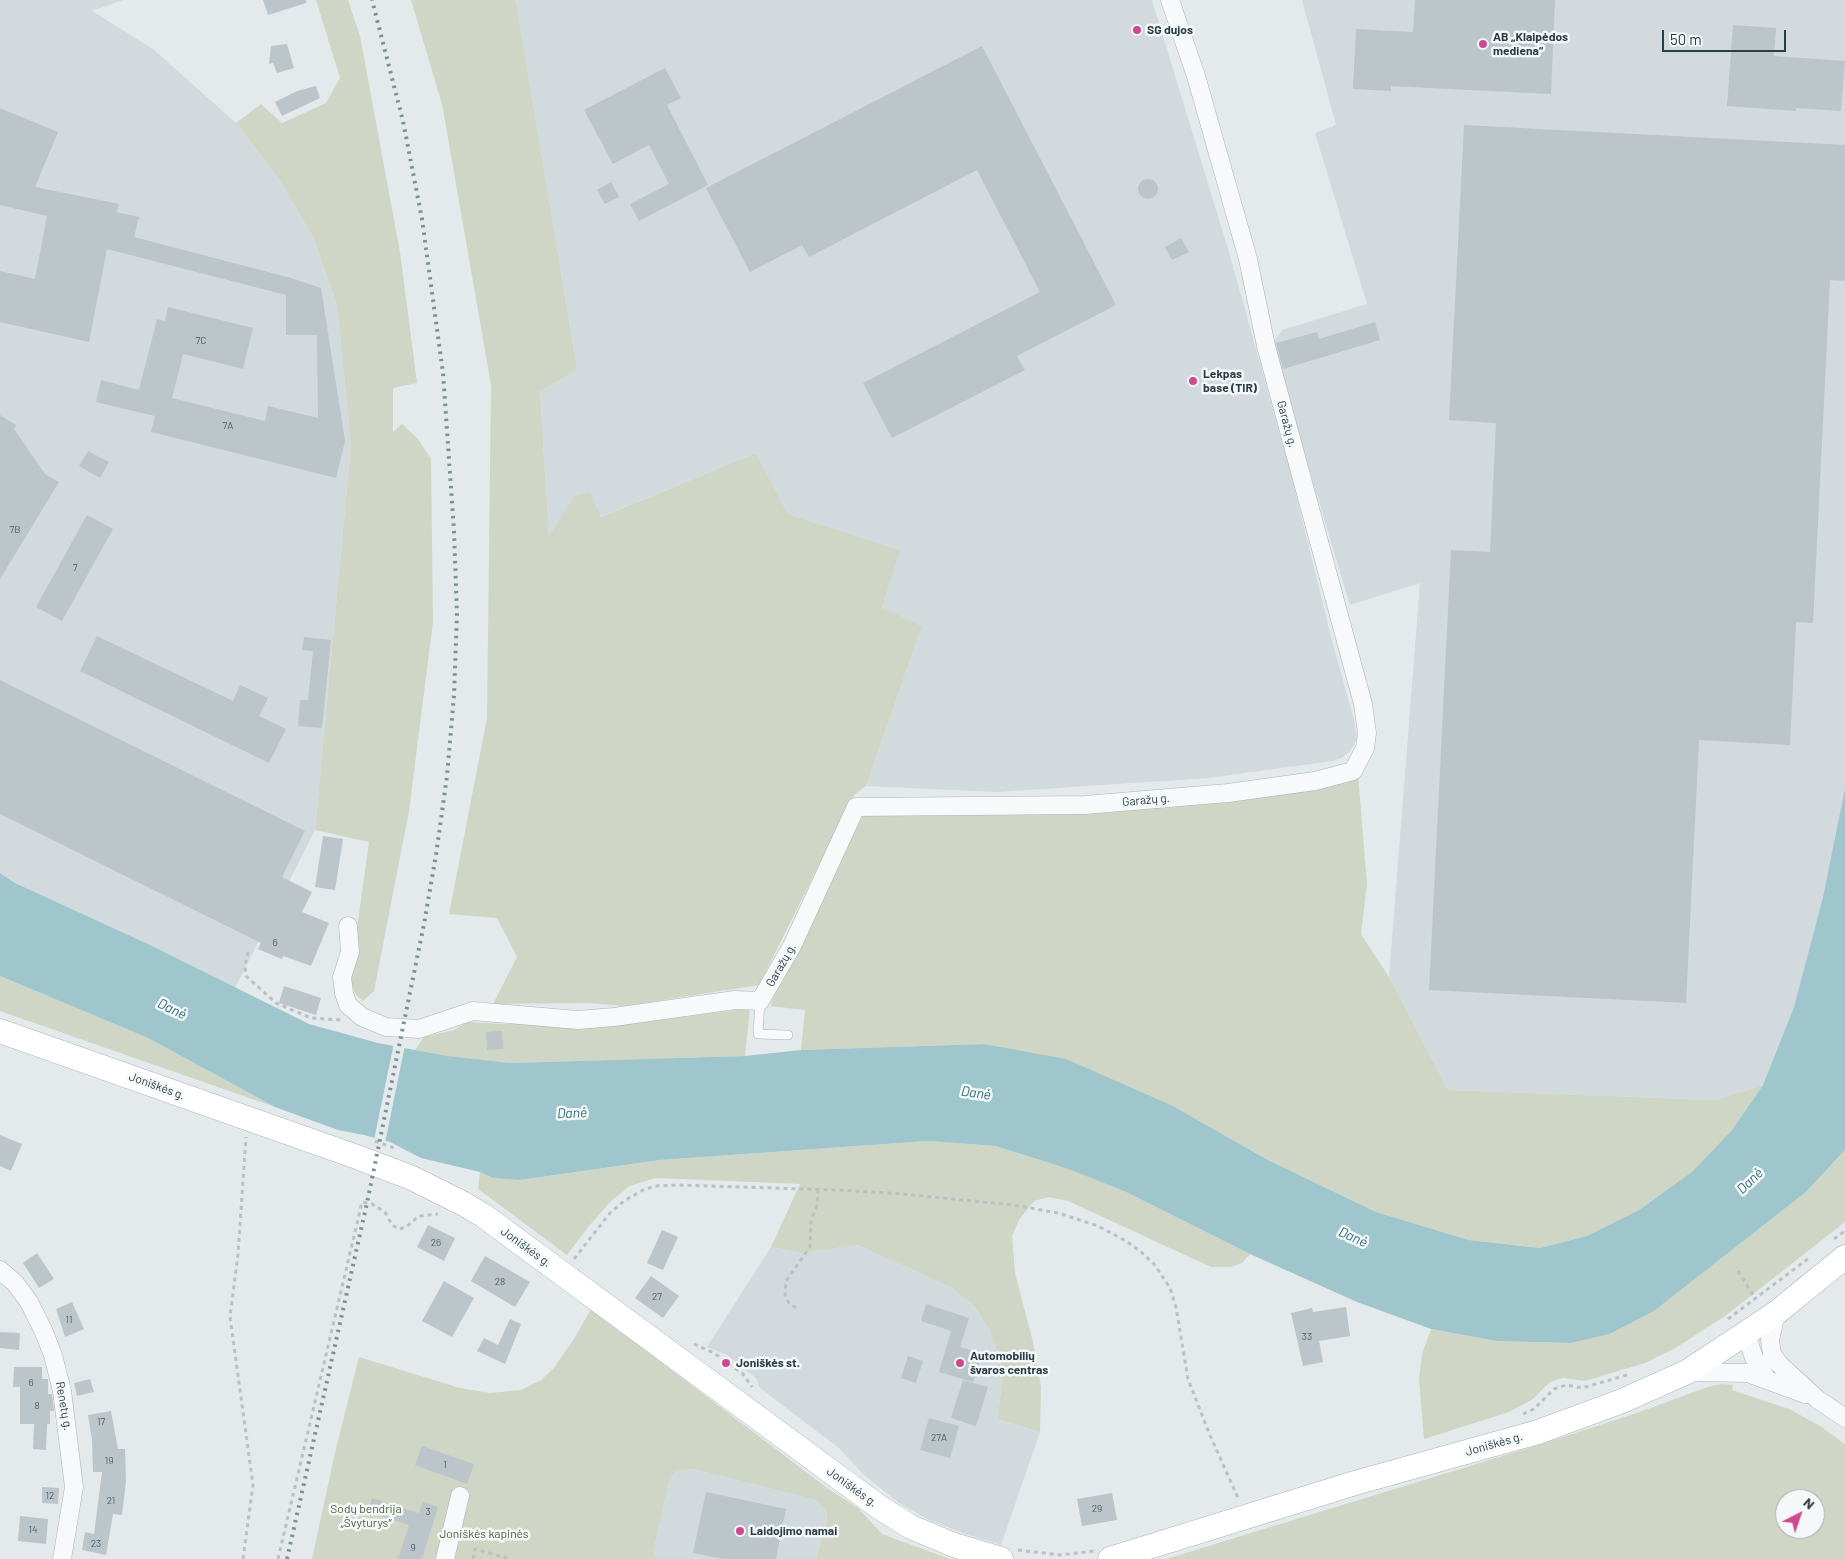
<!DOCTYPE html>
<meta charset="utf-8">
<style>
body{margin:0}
#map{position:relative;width:1845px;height:1559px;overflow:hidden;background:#e4eaec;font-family:Barlow,sans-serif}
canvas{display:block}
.north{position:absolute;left:1775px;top:1489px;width:50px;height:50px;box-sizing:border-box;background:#f4f8f9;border:1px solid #a4aeb1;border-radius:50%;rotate:41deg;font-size:14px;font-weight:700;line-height:20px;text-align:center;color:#2b3e45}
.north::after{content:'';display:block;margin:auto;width:18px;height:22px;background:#d14890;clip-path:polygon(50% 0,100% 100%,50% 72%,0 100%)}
.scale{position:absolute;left:1662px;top:30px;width:124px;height:22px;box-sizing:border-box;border:2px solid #2b3e45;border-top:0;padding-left:6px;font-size:15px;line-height:18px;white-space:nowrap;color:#2b3e45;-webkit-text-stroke:4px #f4f8f9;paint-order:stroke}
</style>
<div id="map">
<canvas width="1845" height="1559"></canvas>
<div class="north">N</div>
<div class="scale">50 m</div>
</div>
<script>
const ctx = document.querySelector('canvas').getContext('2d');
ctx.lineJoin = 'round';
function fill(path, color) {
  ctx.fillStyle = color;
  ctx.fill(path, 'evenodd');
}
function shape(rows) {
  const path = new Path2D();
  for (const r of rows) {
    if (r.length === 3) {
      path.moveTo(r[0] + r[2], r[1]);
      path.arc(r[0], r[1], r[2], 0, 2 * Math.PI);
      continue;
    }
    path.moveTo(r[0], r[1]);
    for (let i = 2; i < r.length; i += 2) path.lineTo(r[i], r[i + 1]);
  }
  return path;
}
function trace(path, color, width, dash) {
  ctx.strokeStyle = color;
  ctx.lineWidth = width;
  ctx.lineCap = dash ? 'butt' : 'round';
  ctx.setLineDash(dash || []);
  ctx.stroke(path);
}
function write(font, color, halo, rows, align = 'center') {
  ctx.font = font + ' Barlow,sans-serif';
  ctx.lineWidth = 5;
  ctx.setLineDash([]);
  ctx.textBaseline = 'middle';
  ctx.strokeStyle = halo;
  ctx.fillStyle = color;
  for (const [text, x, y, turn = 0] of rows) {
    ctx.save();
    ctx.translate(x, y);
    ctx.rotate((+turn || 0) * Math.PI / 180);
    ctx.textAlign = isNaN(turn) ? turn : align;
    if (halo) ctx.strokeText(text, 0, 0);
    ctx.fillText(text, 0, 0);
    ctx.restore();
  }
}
const built = shape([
 [0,0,123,0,92,11,153,49,236,123,279,179,313,237,337,305,351,445,315,830,235,988,148,944,15,883,0,873],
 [516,0,1152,0,1228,249,1291,474,1332,641,1354,720,1357,739,1350,751,1342,758,1332,761,1209,778,997,792,866,786,922,626,882,607,899,550,788,514,756,453,549,538,540,390,577,368],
 [1302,0,1845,0,1845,788,1823,897,1794,1007,1763,1085,1715,1100,1448,1090,1389,977,1420,583,1350,605,1272,345,1282,330,1367,304,1315,133,1336,125],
 [858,1245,952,1288,974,1306,989,1329,1000,1359,1002,1385,997,1419,1040,1432,1001,1545,965,1534,927,1519,899,1503,863,1474,840,1449,760,1388,756,1378,727,1355,707,1347,771,1247,801,1253],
 [693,1469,816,1500,826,1509,827,1518,816,1559,658,1559,653,1553,670,1477,677,1471]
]);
const green = shape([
 [316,0,348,0,360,36,400,252,417,383,393,388,393,432,402,424,418,439,431,459,433,622,409,811,374,991,363,1001,356,995,350,979,369,842,315,830,351,445,337,305,313,237,279,179,236,123,261,104,282,123,326,103,340,78],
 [411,0,516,0,577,369,540,391,549,537,574,496,590,492,601,517,756,453,788,514,900,550,882,607,922,626,866,786,854,795,759,985,625,1006,588,1003,493,1004,517,957,497,918,449,914,487,718,491,385,442,104],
 [1358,774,1367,884,1361,934,1389,977,1448,1090,1715,1100,1763,1085,1732,1130,1693,1171,1639,1210,1587,1236,1540,1248,1469,1240,1376,1212,1266,1159,1173,1106,984,1044,801,1050,805,1010,770,1006,780,981,863,815],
 [0,976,148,1038,275,1107,0,1011],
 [750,1008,745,1056,510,1063,447,1057,415,1050,424,1037,454,1030,467,1022,506,1024,629,1024],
 [928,1141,996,1146,1068,1169,1126,1192,1250,1254,1242,1263,1231,1267,1211,1267,1068,1201,1049,1197,1034,1201,1019,1220,1012,1236,1015,1273,1033,1342,1041,1387,1040,1432,997,1419,1002,1385,1000,1359,989,1329,974,1306,952,1288,858,1245,801,1253,771,1247,800,1184,655,1178,630,1186,611,1201,590,1225,567,1255,478,1189,480,1172,493,1178,520,1180,660,1160],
 [1845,1150,1845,1222,1725,1316,1674,1349,1645,1363,1585,1381,1563,1378,1550,1382,1533,1399,1509,1412,1424,1439,1419,1379,1422,1354,1431,1329,1496,1341,1571,1343,1610,1334,1654,1311,1806,1192],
 [591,1309,827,1488,858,1508,882,1534,950,1559,816,1559,827,1518,826,1509,816,1500,693,1469,677,1471,670,1477,653,1553,658,1559,312,1559,334,1457,359,1357,460,1388,490,1393,521,1390,541,1380,553,1369,574,1339],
 [1721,1384,1733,1385,1732,1390,1789,1409,1820,1426,1845,1444,1845,1559,1166,1559,1535,1446,1637,1413,1707,1387],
 [1785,1499,1815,1499,1815,1529,1785,1529]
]);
const water = shape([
 [1845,788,1845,1150,1806,1192,1654,1311,1610,1334,1571,1343,1496,1341,1431,1329,1357,1302,1250,1254,1126,1192,1068,1169,996,1146,928,1141,660,1160,520,1180,493,1178,480,1172,421,1158,390,1142,364,1135,338,1130,275,1107,148,1038,0,976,0,873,15,883,148,944,309,1024,378,1043,447,1056,510,1063,745,1056,801,1050,984,1044,1066,1059,1173,1106,1266,1159,1376,1212,1469,1240,1540,1248,1587,1236,1639,1210,1693,1171,1732,1130,1763,1085,1794,1007,1823,897]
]);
const pier = shape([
 [394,1043,405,1045,385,1143,374,1140]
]);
const building = shape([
 [263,0,306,0,306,3,268,15],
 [1415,0,1555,0,1551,94,1391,86,1391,91,1353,89,1356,29,1413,32],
 [1733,25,1776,28,1774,56,1845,61,1841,111,1796,108,1796,111,1727,106],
 [287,44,294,68,277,73,273,63,269,64,271,46],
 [982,46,1116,305,1017,356,1025,370,892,438,863,383,1040,292,977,170,809,257,802,245,750,272,706,188],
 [665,68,681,98,667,105,708,185,639,221,630,204,669,184,649,145,613,164,584,110],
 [316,86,320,98,282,116,275,102,297,91],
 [0,108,58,132,35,187,119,204,117,212,139,217,134,237,291,278,321,288,345,441,336,478,151,432,155,416,96,402,101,380,139,390,157,319,165,321,168,307,253,328,243,369,183,354,172,398,265,421,268,406,318,418,317,335,286,335,286,295,107,249,89,342,0,322,0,271,35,279,47,216,0,205],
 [1464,125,1845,145,1845,281,1830,280,1813,623,1796,622,1790,745,1699,740,1686,1003,1429,990,1451,550,1490,552,1496,423,1449,420],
 [1148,189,10],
 [611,182,619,197,605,204,597,190],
 [1181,238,1189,252,1172,260,1165,247],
 [1375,322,1380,340,1283,369,1276,343,1317,332,1319,339],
 [0,415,16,425,14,429,45,474,59,482,0,579],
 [88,451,109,462,100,478,79,466],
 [87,515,113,529,62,621,36,607],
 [97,636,233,701,240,685,268,698,259,716,286,729,269,763,80,671],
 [304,637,331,640,322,728,298,726,300,700,308,700,313,651,302,650],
 [0,680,305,831,282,877,312,892,302,912,329,923,311,966,283,956,282,959,258,949,261,943,0,814],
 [323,836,343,839,335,890,315,887],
 [284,986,321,998,316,1015,279,1003],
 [502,1031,503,1049,487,1050,486,1032],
 [0,1135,22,1144,11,1171,0,1166],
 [428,1225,455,1238,444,1261,417,1247],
 [662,1230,678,1237,663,1270,647,1263],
 [37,1253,54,1279,39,1288,23,1263],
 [485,1256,530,1282,515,1307,471,1281],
 [651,1276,679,1296,663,1318,635,1298],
 [444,1281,474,1298,452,1337,422,1321],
 [72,1302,84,1329,65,1337,56,1309],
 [926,1304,969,1318,960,1347,982,1353,973,1382,939,1372,951,1331,921,1321],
 [1346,1307,1350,1336,1319,1341,1323,1362,1303,1366,1291,1313,1312,1308,1313,1312],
 [510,1319,521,1324,505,1364,477,1351,484,1338,498,1345],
 [0,1332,20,1333,19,1350,0,1348],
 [908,1356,923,1361,916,1383,901,1378],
 [14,1367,42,1367,42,1379,48,1379,48,1394,52,1394,54,1411,50,1411,50,1424,47,1424,46,1450,33,1449,34,1424,20,1424,20,1387,13,1387],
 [90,1379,94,1392,77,1396,74,1383],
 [963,1380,988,1387,976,1426,951,1418],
 [111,1411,118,1449,125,1449,126,1482,122,1515,113,1514,106,1555,82,1550,85,1532,94,1534,102,1472,93,1472,92,1440,88,1415],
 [929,1418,959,1426,950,1458,920,1450],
 [422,1446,474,1464,467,1484,415,1465],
 [42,1487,59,1488,58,1504,42,1503],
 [706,1492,786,1509,776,1559,724,1559,693,1553],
 [1112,1493,1117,1520,1082,1526,1077,1499],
 [372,1498,419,1513,423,1502,438,1507,422,1559,398,1559,409,1525,368,1512],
 [20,1516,48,1519,46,1544,18,1541]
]);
const path = shape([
 [248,952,245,967,246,976,276,1003,311,1018,341,1020],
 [375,1141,397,1149],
 [1834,1239,1845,1231],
 [574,1259,610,1213,624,1201,643,1190,655,1186,679,1185,839,1190,902,1194,1013,1205,1058,1213,1098,1226,1126,1241,1140,1251,1154,1264,1170,1288,1176,1307,1188,1379,1209,1433,1239,1500],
 [1738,1271,1755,1298],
 [796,1308,788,1302,785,1294,786,1281,810,1247,811,1221,817,1205,818,1189],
 [1728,1319,1809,1258],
 [694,1344,714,1353,743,1374,752,1387],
 [1523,1414,1534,1409,1554,1389,1566,1385,1582,1388,1627,1375],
 [1018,1550,1060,1555,1094,1551],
 [243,1559,253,1485,230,1317,238,1254,246,1137],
 [278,1559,362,1202,372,1204,385,1212,392,1225,399,1229,406,1227,419,1216,438,1214],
 [473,1559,475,1549,510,1559]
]);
const service = shape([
 [760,1001,758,1034,788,1035]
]);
const minor = shape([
 [348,926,350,952,342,977,344,993,348,1005,362,1017,386,1027,419,1029,473,1011,578,1020,614,1017,735,1000,760,1001,792,946,856,807,1085,805,1228,793,1315,781,1353,771,1365,748,1367,733,1363,704,1266,346,1248,259,1196,76,1170,0],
 [0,1270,15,1283,29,1302,43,1330,53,1355,62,1391,74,1487,62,1559],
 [1776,1313,1770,1340,1772,1354,1779,1364,1817,1399,1845,1418],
 [1746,1333,1754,1358,1766,1378],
 [1687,1372,1748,1373,1805,1394],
 [445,1559,460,1496]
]);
const secondary = shape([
 [0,1031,357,1157,412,1178,464,1204,484,1216,879,1507,911,1527,954,1545,1001,1559],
 [1110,1559,1355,1483,1538,1432,1622,1401,1687,1372,1746,1333,1776,1313,1845,1257]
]);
const rail = shape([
 [287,1559,367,1203,424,924,436,855,447,776,454,695,457,614,454,531,443,373,422,219,403,121,372,0]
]);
const markers = [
 [1137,30,5,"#d14890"],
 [1483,44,5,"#d14890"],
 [1193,381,5,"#d14890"],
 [726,1363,5,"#d14890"],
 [960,1363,5,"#d14890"],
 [740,1531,5,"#d14890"]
];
const numberNames = [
 ["7C",201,341],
 ["7A",228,426],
 ["7B",15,530],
 ["7",75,568],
 ["6",275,943],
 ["26",436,1243],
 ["28",500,1282],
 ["27",657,1297],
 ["11",69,1320],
 ["33",1307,1337],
 ["6",31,1383],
 ["8",37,1406],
 ["17",101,1422],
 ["27A",939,1438],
 ["19",109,1461],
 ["1",445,1465],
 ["12",50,1496],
 ["21",111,1501],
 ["29",1097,1509],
 ["3",428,1512],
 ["14",33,1530],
 ["23",96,1544],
 ["9",413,1548]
];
const poiNames = [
 ["SG dujos",1147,30],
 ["AB „Klaipėdos",1493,37],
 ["mediena“",1493,51],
 ["Lekpas",1203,374],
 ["base (TIR)",1203,388],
 ["Automobilių",970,1356],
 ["švaros centras",970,1370],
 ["Joniškės st.",736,1363],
 ["Laidojimo namai",750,1531]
];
const streetNames = [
 ["Garažų g.",1287,424,75],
 ["Garažų g.",1146,800,-5],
 ["Garažų g.",781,965,-60],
 ["Joniškės g.",157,1086,20],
 ["Joniškės g.",526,1247,36],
 ["Renetų g.",64,1406,80],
 ["Joniškės g.",1494,1444,-16],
 ["Joniškės g.",852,1487,36]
];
const parkNames = [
 ["Sodų bendrija",366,1509],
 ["„Švyturys“",366,1523],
 ["Joniškės kapinės",484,1534]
];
const waterNames = [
 ["Danė",172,1009,26],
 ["Danė",976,1093,8],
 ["Danė",572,1113,-2],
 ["Danė",1750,1181,-43],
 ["Danė",1353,1237,24]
];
fill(built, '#d2dade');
fill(green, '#d0d6c5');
fill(water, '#9fc6cc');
fill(pier, '#e4eaec');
fill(building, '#bbc5ca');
trace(service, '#a9b3b7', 10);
trace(minor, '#a9b3b7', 19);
trace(secondary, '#a9b3b7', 25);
trace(path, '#bac1c4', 3, [4, 4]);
trace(service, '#f7f9fa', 9);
trace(minor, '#f7f9fa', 18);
trace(secondary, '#fff', 24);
trace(rail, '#7d9096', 4, [2.5, 5]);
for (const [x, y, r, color] of markers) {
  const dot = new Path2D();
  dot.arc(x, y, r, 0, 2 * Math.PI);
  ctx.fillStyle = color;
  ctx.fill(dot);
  trace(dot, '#f4f8f9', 2);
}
write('10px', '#4f6066', null, numberNames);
write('bold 12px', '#2b3e45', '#f4f8f9', poiNames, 'left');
write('12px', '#2b3e45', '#f4f8f9', streetNames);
write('12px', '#4f6138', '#f4f8f9', parkNames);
write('italic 14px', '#346e7a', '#f4f8f9', waterNames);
</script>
